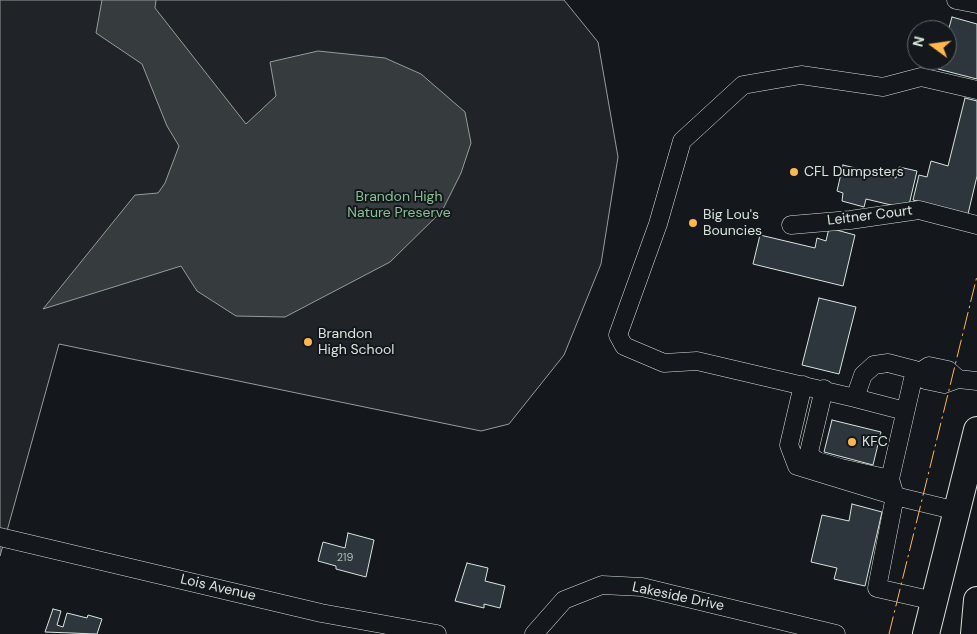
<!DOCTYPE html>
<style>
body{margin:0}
#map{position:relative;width:977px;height:634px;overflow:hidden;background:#14181c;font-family:"DM Sans",sans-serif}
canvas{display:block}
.north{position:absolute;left:907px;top:20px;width:50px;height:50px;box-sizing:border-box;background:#14181c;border:1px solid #626a69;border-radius:50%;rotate:284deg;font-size:14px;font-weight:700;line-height:20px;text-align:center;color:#d8e6dc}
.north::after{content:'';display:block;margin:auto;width:18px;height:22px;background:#ffb74d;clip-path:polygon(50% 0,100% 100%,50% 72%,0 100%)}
</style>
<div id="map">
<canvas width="977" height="634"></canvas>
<div class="north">N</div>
</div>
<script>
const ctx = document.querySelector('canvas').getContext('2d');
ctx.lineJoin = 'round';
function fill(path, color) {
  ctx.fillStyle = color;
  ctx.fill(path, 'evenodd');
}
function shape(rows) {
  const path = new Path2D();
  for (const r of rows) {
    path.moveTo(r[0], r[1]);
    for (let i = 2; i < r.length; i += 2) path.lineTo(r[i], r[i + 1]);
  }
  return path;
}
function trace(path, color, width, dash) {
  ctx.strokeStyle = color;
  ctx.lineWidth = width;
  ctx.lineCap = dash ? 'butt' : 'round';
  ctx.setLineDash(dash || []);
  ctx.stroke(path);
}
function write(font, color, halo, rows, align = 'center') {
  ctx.font = font + ' "DM Sans",sans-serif';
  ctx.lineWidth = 4;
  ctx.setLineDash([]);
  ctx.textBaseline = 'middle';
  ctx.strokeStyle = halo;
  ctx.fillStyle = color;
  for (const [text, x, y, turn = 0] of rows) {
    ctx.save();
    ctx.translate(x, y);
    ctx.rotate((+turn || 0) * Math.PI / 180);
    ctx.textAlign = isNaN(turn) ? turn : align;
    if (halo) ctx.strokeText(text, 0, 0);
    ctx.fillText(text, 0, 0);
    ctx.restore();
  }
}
const green = shape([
 [0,0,564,0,598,42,618,157,601,264,564,355,509,424,481,431,59,344,0,556,0,0]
]);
const water = shape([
 [102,0,156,0,155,8,246,124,276,96,270,62,318,51,385,58,421,74,465,112,471,143,461,173,442,211,390,262,285,317,236,316,197,291,181,266,43,309,135,195,158,193,165,183,179,146,167,126,142,64,96,33,102,0]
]);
const building = shape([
 [952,17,977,24,977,79,938,69,941,60,947,60,947,35,952,17],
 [965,98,977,101,977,176,968,214,913,200,919,175,927,177,931,161,948,166,965,98],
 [843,165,896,178,899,167,917,171,908,209,866,199,864,207,842,201,843,193,837,191,843,165],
 [829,228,855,235,843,286,753,264,760,235,815,248,817,238,826,241,829,228],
 [819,298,856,307,839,374,802,365,819,298],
 [832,420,881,432,873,465,824,452,832,420],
 [852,504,882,512,865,586,834,579,837,568,811,562,822,515,849,521,852,504],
 [348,533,374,540,366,577,336,569,336,566,318,561,323,542,345,548,348,533],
 [467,563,488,568,485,581,505,586,500,608,484,604,484,608,455,601,467,563],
 [53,609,61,611,57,625,63,627,67,613,87,618,88,615,102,619,97,634,45,632,53,609]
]);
const minor = shape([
 [956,0,977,4],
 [791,225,850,220,919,210,977,225],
 [915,370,888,363,874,365,863,375,855,398,697,361,664,363,624,346,618,335,658,224,682,141,743,85,801,75,883,87,921,77,977,90],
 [920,372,925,380,944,384,958,379,977,381],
 [803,385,789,445,797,466,895,496,957,511],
 [824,389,809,452,812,457,817,461,841,468,890,479],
 [855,398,905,411],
 [0,537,321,613,437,634],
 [934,601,877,588,895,496,890,479,915,370,920,372,929,366,948,370,958,379],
 [534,634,564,600,602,585,642,587,836,634]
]);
const highway = shape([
 [926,634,977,430],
 [974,634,977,600]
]);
const power = shape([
 [889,634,977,276]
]);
const markers = [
 [794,172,5,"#ffb74d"],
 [693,223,5,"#ffb74d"],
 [308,342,5,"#ffb74d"],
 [852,442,5,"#ffb74d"]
];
const numberNames = [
 ["219",345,558]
];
const poiNames = [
 ["CFL Dumpsters",804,172],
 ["Big Lou's",703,215],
 ["Bouncies",703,231],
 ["Brandon",318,334],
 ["High School",318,350],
 ["KFC",862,442]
];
const parkNames = [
 ["Brandon High",399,197],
 ["Nature Preserve",399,213]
];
const streetNames = [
 ["Leitner Court",870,216,-7],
 ["Lois Avenue",218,588,13],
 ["Lakeside Drive",678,597,12]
];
fill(green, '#202428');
trace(green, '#939e99', 1);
fill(water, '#363b3e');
trace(water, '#939e99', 1);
fill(building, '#2c363c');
trace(building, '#d8e6dc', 1);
trace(minor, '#d8e6dc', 19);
trace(highway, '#d8e6dc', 28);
trace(minor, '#14181c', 18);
trace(highway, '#14181c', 26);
trace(power, '#ffb74d', 1, [18, 4, 2.5, 4]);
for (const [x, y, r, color] of markers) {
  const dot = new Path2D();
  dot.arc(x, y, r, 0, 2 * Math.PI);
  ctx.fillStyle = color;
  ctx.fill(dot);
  trace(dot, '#14181c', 2);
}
write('11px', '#adbab4', null, numberNames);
write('14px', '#d8e6dc', '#14181c', poiNames, 'left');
write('14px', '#8ac095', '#14181c', parkNames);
write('14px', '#d8e6dc', '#14181c', streetNames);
</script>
